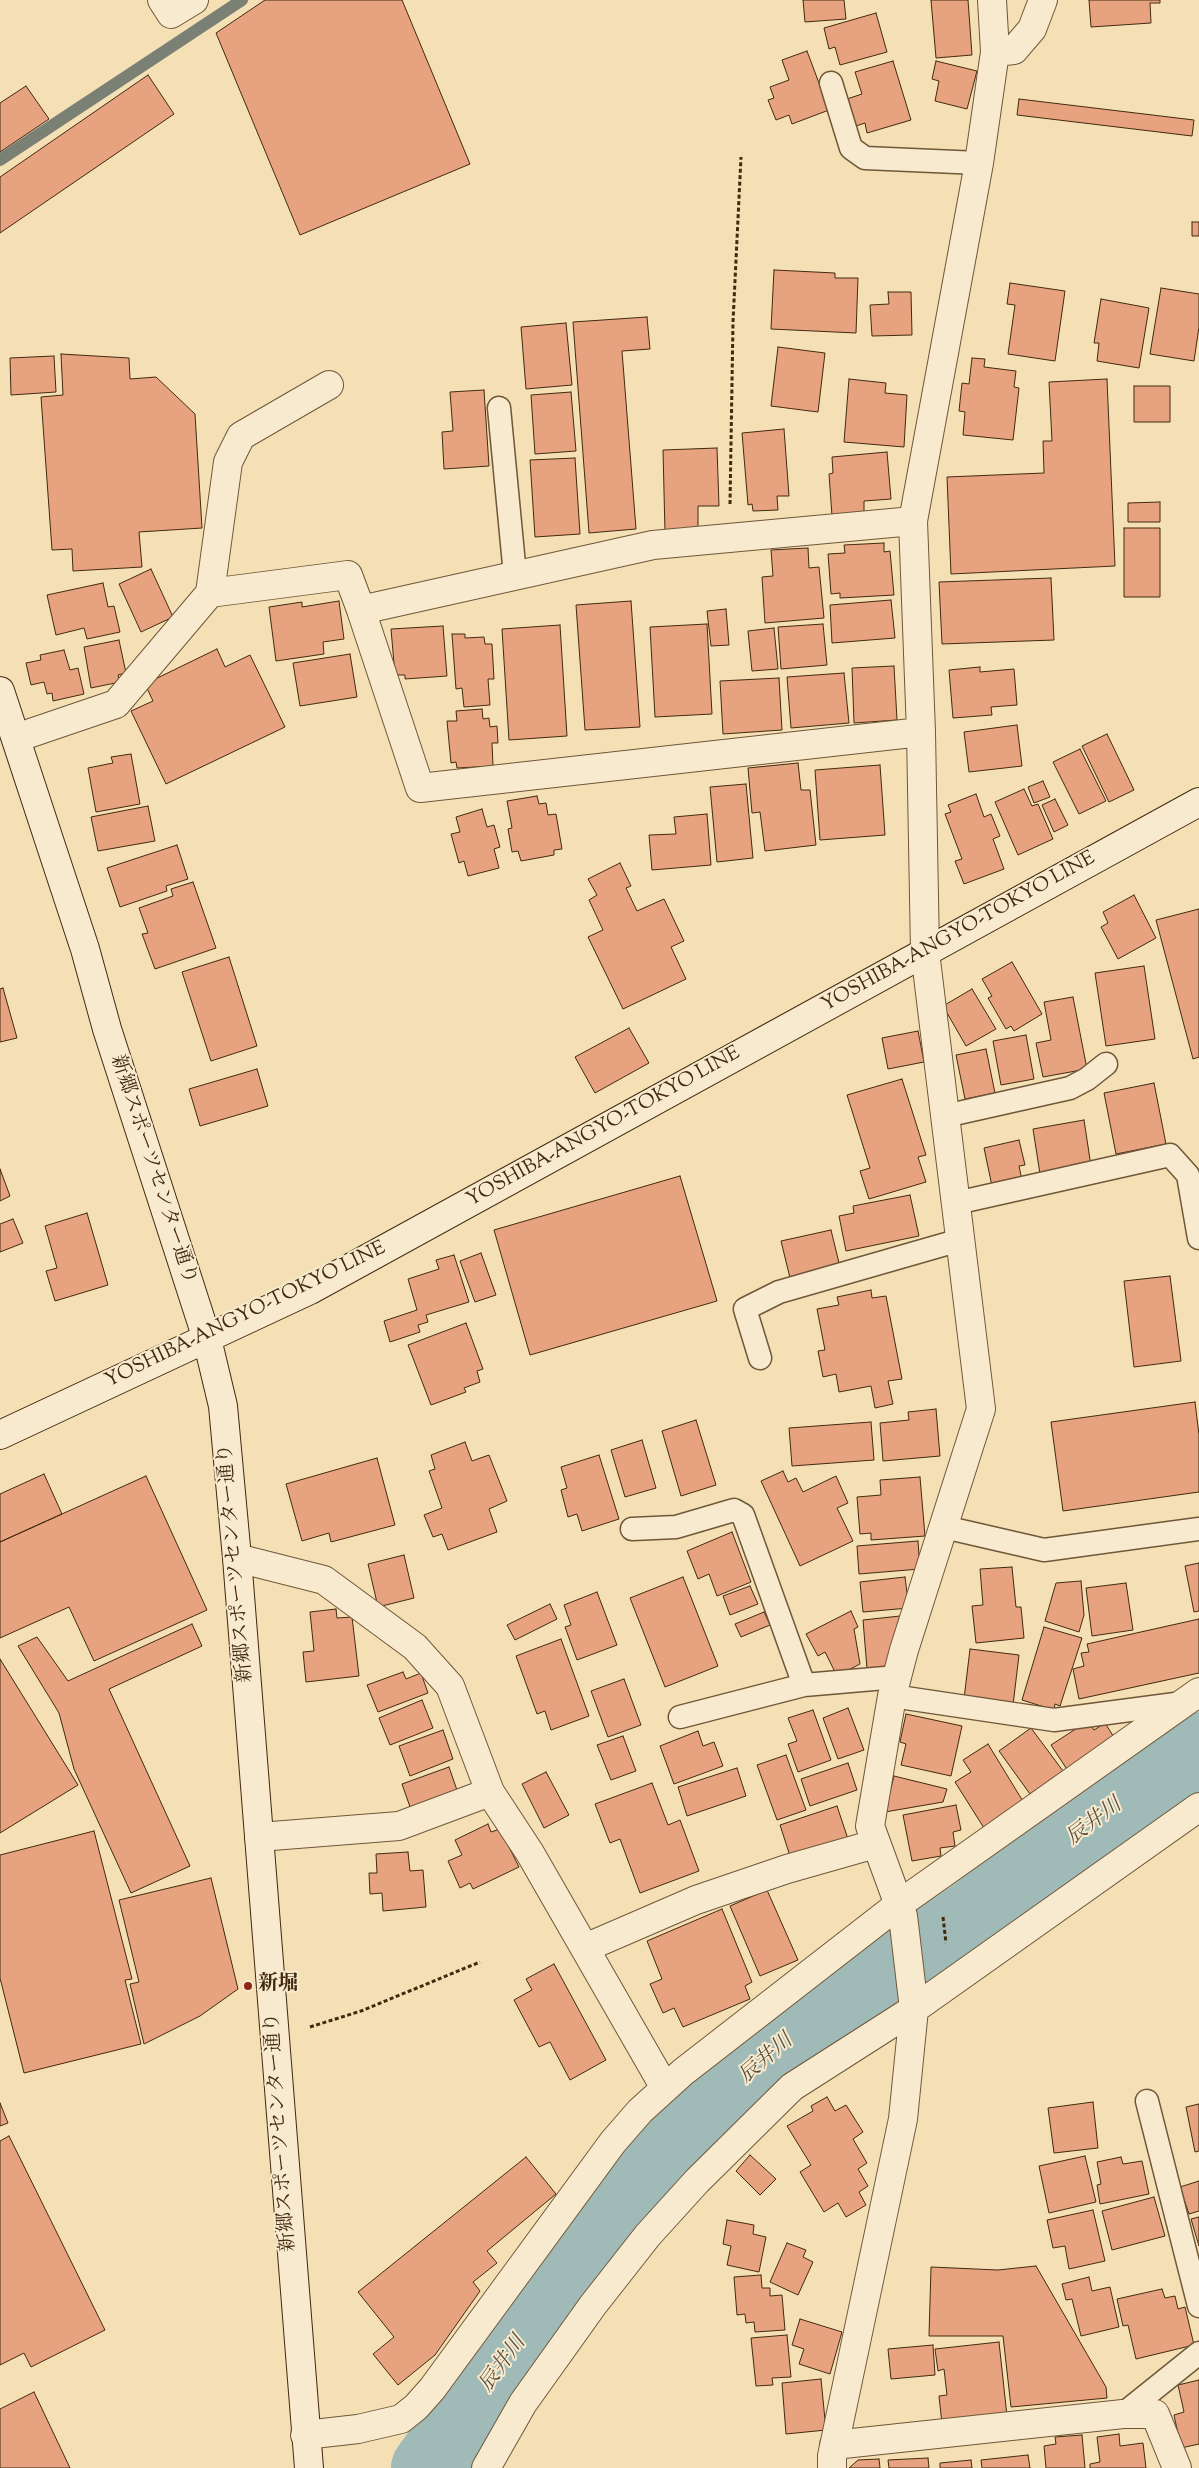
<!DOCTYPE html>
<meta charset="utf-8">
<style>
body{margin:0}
canvas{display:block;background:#f5dfb5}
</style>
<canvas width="1199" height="2468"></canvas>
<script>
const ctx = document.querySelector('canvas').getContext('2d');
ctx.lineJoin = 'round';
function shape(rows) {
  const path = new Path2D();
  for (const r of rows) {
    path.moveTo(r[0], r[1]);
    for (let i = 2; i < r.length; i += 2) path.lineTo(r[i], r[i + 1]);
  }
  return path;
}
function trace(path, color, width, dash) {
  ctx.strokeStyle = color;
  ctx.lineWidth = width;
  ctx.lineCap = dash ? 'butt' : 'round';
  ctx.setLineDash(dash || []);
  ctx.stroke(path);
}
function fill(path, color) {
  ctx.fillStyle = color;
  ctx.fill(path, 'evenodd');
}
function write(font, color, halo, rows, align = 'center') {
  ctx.font = font + ' "Sorts Mill Goudy","Noto Serif JP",serif';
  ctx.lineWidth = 4;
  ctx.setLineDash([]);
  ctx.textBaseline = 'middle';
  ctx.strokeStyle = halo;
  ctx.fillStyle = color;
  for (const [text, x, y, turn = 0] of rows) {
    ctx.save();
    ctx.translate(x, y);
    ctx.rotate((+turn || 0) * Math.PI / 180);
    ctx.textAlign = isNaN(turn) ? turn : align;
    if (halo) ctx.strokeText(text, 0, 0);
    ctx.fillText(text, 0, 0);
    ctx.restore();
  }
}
const stream = shape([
 [0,160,242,0]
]);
const river = shape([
 [428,2468,652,2162,803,2029,973,1916,1114,1808,1199,1749]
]);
const building = shape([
 [265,0,402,0,470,164,300,235,216,33,265,0],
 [803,0,844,0,846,19,805,22,803,0],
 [931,0,968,0,972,55,936,58,931,0],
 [1089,0,1160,0,1160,3,1150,3,1151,23,1091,27,1089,0],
 [876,13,887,52,840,65,835,47,829,49,824,28,876,13],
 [807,51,829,110,792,124,789,115,776,120,768,100,774,98,770,87,789,80,782,60,807,51],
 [893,61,911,120,867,133,865,123,856,126,847,99,862,94,855,72,893,61],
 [936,61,977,71,967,109,935,101,939,81,932,79,936,61],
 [148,75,174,114,0,233,0,177,148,75],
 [26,86,49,119,0,152,0,103,26,86],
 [1019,99,1194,120,1192,136,1017,115,1019,99],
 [1192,222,1199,222,1199,236,1192,236,1192,222],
 [774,270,835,273,835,278,858,278,856,333,771,329,774,270],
 [1010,283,1065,291,1055,361,1008,354,1015,305,1007,304,1010,283],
 [1161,288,1199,294,1199,327,1194,361,1150,354,1161,288],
 [888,292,911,292,912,335,872,336,870,305,889,304,888,292],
 [1101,299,1149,308,1139,368,1097,361,1099,343,1094,343,1101,299],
 [647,317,650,349,622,351,636,529,589,533,573,322,647,317],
 [566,323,572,385,526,389,521,327,566,323],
 [778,347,825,353,818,412,771,406,778,347],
 [61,354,129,358,130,379,156,377,195,414,202,528,139,532,142,567,73,571,72,549,52,550,41,397,63,395,61,354],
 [54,356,56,392,11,395,10,358,54,356],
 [972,358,985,359,984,367,1016,371,1014,387,1019,388,1013,440,963,435,965,412,959,411,962,383,969,384,972,358],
 [849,379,886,383,885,393,907,395,904,447,844,442,849,379],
 [1107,379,1115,566,951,574,947,477,1044,473,1043,441,1052,441,1049,382,1107,379],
 [1134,386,1170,386,1170,422,1134,422,1134,386],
 [484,390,489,466,444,469,442,432,453,431,450,392,484,390],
 [571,392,576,451,535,454,531,395,571,392],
 [784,429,789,496,777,496,778,510,753,511,752,504,748,505,742,433,784,429],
 [717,448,719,506,698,506,698,532,665,533,663,450,717,448],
 [887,452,891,499,864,501,864,513,832,516,829,474,833,473,832,457,887,452],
 [575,458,580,534,535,537,530,460,575,458],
 [1160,502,1160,522,1128,522,1128,503,1160,502],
 [1124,528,1160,528,1160,597,1124,597,1124,528],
 [884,543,884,552,890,551,894,595,840,598,840,593,831,594,828,554,845,553,844,545,884,543],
 [808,548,809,568,819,567,824,618,765,623,762,577,773,576,771,550,808,548],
 [151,569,173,617,141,632,119,584,151,569],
 [1051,578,1054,640,942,644,939,582,1051,578],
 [103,583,108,607,114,606,120,632,87,639,84,628,56,635,47,595,103,583],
 [891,600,895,638,832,643,830,605,891,600],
 [339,601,344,639,323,642,324,654,276,661,269,607,302,602,302,607,339,601],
 [631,601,640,727,585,730,576,605,631,601],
 [726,609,729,645,711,646,707,611,726,609],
 [707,624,712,714,655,717,650,627,707,624],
 [823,624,827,665,781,669,778,627,823,624],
 [560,625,567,736,509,740,502,629,560,625],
 [443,626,447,676,405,679,405,675,395,675,391,629,443,626],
 [774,628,778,669,752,671,748,631,774,628],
 [452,634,465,634,465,638,484,637,485,644,492,644,494,679,488,679,490,705,464,707,462,688,456,689,452,634],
 [119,640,126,673,118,675,120,682,91,688,84,647,119,640],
 [217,649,225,667,250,655,285,727,166,784,131,711,153,701,145,684,217,649],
 [64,650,70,670,78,668,84,694,53,701,52,693,47,694,44,682,31,685,26,663,41,660,40,655,64,650],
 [350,654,357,697,300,706,293,663,350,654],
 [894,666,897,720,854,723,852,668,894,666],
 [980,667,980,672,1014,669,1017,705,991,707,992,715,953,718,949,670,980,667],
 [844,673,849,723,791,728,787,677,844,673],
 [779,678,782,730,723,734,720,681,779,678],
 [482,709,483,719,489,718,490,727,497,726,498,743,492,743,493,766,457,768,456,762,451,763,447,721,457,721,456,711,482,709],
 [1017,725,1022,766,969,772,964,732,1017,725],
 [1107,734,1134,790,1109,802,1082,746,1107,734],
 [1080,749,1106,801,1079,814,1053,762,1080,749],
 [131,754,140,804,96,812,88,768,113,763,111,757,131,754],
 [798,763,801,790,810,790,816,845,765,851,760,812,752,813,748,768,798,763],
 [880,765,885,835,820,840,815,770,880,765],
 [1043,781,1050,797,1034,803,1028,787,1043,781],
 [746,784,753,858,717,862,710,787,746,784],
 [1024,789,1032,806,1038,804,1053,839,1018,855,995,802,1024,789],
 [976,794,984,817,991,814,1000,836,993,839,1004,869,964,884,955,861,962,859,945,814,951,812,948,805,976,794],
 [537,796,539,804,546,803,548,815,556,814,562,849,554,850,554,855,521,861,518,851,512,852,508,829,512,828,507,801,537,796],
 [1055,799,1068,825,1054,832,1042,805,1055,799],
 [148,806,155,841,98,851,91,817,148,806],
 [482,809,487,827,494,825,500,847,494,849,499,868,468,876,464,861,459,863,451,834,460,832,456,817,482,809],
 [707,814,711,865,652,870,649,835,676,834,674,817,707,814],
 [177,845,188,879,166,886,167,891,120,907,107,868,177,845],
 [620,863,631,886,626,888,637,911,664,899,684,941,671,947,686,979,623,1009,588,937,603,930,589,900,597,895,588,879,620,863],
 [193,882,216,948,155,969,142,934,148,933,139,908,173,896,171,889,193,882],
 [1134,895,1156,938,1118,959,1101,927,1108,923,1103,912,1134,895],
 [1199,909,1199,1057,1193,1059,1156,920,1199,909],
 [229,957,257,1046,211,1061,182,972,229,957],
 [1012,962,1042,1014,1014,1031,1011,1026,1006,1029,988,998,992,996,982,979,1012,962],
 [1144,966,1155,1039,1106,1046,1095,973,1144,966],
 [3,988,17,1038,0,1042,0,989,3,988],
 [972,989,996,1029,966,1046,943,1006,972,989],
 [1073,997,1087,1069,1043,1077,1036,1043,1051,1040,1044,1002,1073,997],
 [629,1028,649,1063,595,1093,575,1057,629,1028],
 [918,1031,924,1062,888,1069,882,1038,918,1031],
 [1026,1035,1034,1079,1001,1085,993,1041,1026,1035],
 [986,1049,995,1093,965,1099,956,1055,986,1049],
 [257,1069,268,1106,200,1126,189,1089,257,1069],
 [902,1079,926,1155,918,1157,926,1182,869,1199,860,1171,870,1168,847,1095,902,1079],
 [1154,1083,1166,1144,1116,1154,1104,1093,1154,1083],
 [1084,1120,1091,1166,1040,1174,1033,1129,1084,1120],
 [1019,1140,1025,1165,1019,1166,1022,1180,992,1186,984,1148,1019,1140],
 [0,1169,10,1196,0,1201,0,1169],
 [680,1176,717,1301,530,1355,494,1230,680,1176],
 [910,1195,919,1236,846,1251,839,1216,854,1213,853,1206,910,1195],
 [87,1213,108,1285,55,1301,46,1271,57,1268,45,1226,87,1213],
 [13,1219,23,1243,0,1252,0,1224,13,1219],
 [831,1230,840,1267,790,1278,781,1241,831,1230],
 [481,1253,496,1295,475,1302,460,1261,481,1253],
 [454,1255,469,1302,426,1315,428,1322,418,1325,420,1332,390,1342,384,1321,417,1310,408,1279,439,1269,436,1260,454,1255],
 [1170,1276,1181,1361,1134,1367,1124,1281,1170,1276],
 [871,1290,872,1298,886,1296,902,1379,888,1381,893,1404,875,1408,871,1386,839,1392,836,1374,823,1377,818,1351,825,1350,817,1309,839,1305,837,1297,871,1290],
 [466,1323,483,1369,477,1371,480,1382,464,1388,466,1392,431,1405,408,1345,466,1323],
 [1195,1402,1199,1435,1199,1492,1063,1511,1051,1422,1195,1402],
 [936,1409,940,1456,883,1461,880,1423,909,1420,908,1412,936,1409],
 [696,1420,716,1485,681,1496,662,1431,696,1420],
 [871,1422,874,1460,792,1466,789,1428,871,1422],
 [642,1440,656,1488,625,1497,611,1450,642,1440],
 [465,1442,472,1461,489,1455,507,1501,489,1509,497,1532,448,1550,442,1534,433,1537,424,1515,442,1508,429,1471,435,1469,431,1455,465,1442],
 [599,1455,619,1519,582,1531,577,1514,568,1517,561,1490,567,1488,561,1467,599,1455],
 [377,1458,395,1525,331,1542,329,1533,302,1541,286,1484,377,1458],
 [783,1471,788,1482,796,1478,803,1492,836,1476,848,1503,837,1508,853,1541,800,1566,761,1481,783,1471],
 [44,1474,62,1514,0,1542,0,1494,44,1474],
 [146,1476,207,1610,94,1661,69,1607,0,1638,0,1542,146,1476],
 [920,1477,925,1536,871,1540,871,1533,860,1534,857,1497,881,1495,880,1480,920,1477],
 [732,1532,751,1582,717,1596,709,1574,698,1579,687,1551,732,1532],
 [918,1541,920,1569,859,1574,857,1546,918,1541],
 [404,1555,414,1598,378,1607,368,1564,404,1555],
 [1199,1563,1199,1611,1194,1612,1185,1566,1199,1563],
 [1012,1567,1016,1607,1021,1607,1024,1638,976,1643,972,1606,983,1605,980,1569,1012,1567],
 [683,1577,718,1666,665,1687,630,1598,683,1577],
 [905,1577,909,1608,863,1612,860,1582,905,1577],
 [1081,1581,1084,1615,1079,1632,1045,1621,1056,1583,1081,1581],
 [1126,1583,1133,1630,1092,1636,1086,1588,1126,1583],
 [750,1586,758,1604,730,1615,723,1596,750,1586],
 [597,1592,617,1645,577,1660,565,1627,571,1625,564,1605,597,1592],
 [550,1604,557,1619,515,1640,507,1625,550,1604],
 [336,1609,337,1618,352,1617,359,1676,306,1682,303,1652,314,1651,310,1612,336,1609],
 [851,1611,858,1627,854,1629,860,1664,837,1676,825,1652,818,1656,806,1634,851,1611],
 [764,1612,770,1625,741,1637,735,1624,764,1612],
 [900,1616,885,1667,867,1669,863,1620,900,1616],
 [1199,1619,1199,1673,1079,1699,1073,1669,1084,1666,1081,1653,1089,1652,1087,1644,1199,1619],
 [192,1624,202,1646,109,1689,190,1866,131,1893,74,1769,59,1713,18,1646,37,1637,68,1681,192,1624],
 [1044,1627,1082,1638,1060,1706,1055,1704,1054,1710,1022,1700,1044,1627],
 [561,1639,589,1716,551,1730,545,1711,537,1714,516,1656,561,1639],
 [970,1649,1019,1655,1013,1705,964,1699,970,1649],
 [0,1659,78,1785,0,1833,0,1659],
 [403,1672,406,1679,421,1673,428,1693,378,1712,367,1685,403,1672],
 [624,1679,641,1725,608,1737,591,1691,624,1679],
 [422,1700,433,1728,390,1745,379,1718,422,1700],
 [848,1708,864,1750,838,1759,823,1718,848,1708],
 [813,1710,831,1760,798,1772,788,1744,797,1741,788,1718,813,1710],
 [906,1714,962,1726,951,1776,901,1765,906,1744,900,1742,906,1714],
 [1088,1721,1094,1730,1105,1723,1117,1742,1070,1774,1051,1745,1088,1721],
 [1031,1728,1063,1771,1030,1794,999,1751,1031,1728],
 [443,1730,453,1759,410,1776,399,1746,443,1730],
 [698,1731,703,1746,714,1742,723,1766,674,1784,660,1746,698,1731],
 [623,1736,636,1771,611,1780,597,1745,623,1736],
 [988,1744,1024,1803,984,1828,955,1782,971,1772,963,1760,988,1744],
 [786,1755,806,1810,777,1820,757,1765,786,1755],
 [848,1763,857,1790,810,1806,801,1779,848,1763],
 [449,1767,459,1796,424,1809,422,1803,410,1807,402,1784,449,1767],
 [737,1768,746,1796,687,1816,678,1787,737,1768],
 [546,1772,569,1815,544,1828,522,1784,546,1772],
 [894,1776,947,1789,943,1802,885,1812,894,1776],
 [652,1783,668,1825,680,1820,699,1871,640,1893,620,1839,610,1843,595,1804,652,1783],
 [956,1805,961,1830,953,1832,955,1846,940,1848,941,1856,912,1861,903,1815,956,1805],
 [837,1806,848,1839,791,1859,780,1825,837,1806],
 [488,1824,491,1832,500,1829,519,1867,473,1889,470,1883,460,1888,448,1861,462,1855,455,1840,488,1824],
 [94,1831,132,1979,125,1980,141,2044,24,2073,0,1978,0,1855,94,1831],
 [408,1852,410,1871,423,1870,426,1907,383,1911,382,1893,370,1894,369,1873,377,1873,376,1854,408,1852],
 [211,1878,238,1989,200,2016,144,2044,130,1984,139,1982,119,1900,211,1878],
 [767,1890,798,1960,760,1976,730,1906,767,1890],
 [722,1909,752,1982,745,1986,750,1999,683,2027,674,2008,663,2013,650,1984,662,1979,647,1941,722,1909],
 [554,1964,606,2060,570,2080,550,2042,539,2047,514,2000,532,1990,526,1979,554,1964],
 [827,2097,835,2111,846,2105,863,2132,853,2139,867,2163,858,2169,868,2186,859,2192,866,2205,846,2217,838,2203,824,2212,800,2172,811,2165,787,2126,813,2111,811,2106,827,2097],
 [1093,2102,1098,2148,1054,2153,1048,2108,1093,2102],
 [0,2103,8,2123,0,2126,0,2103],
 [1199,2104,1199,2151,1195,2152,1186,2107,1199,2104],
 [9,2136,105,2330,31,2367,24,2353,0,2365,0,2141,9,2136],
 [750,2155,776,2179,760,2195,736,2171,750,2155],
 [1085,2156,1096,2202,1049,2213,1039,2166,1085,2156],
 [526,2157,556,2194,487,2251,497,2263,473,2282,480,2291,435,2355,398,2385,373,2354,394,2337,358,2292,526,2157],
 [1121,2157,1123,2164,1142,2161,1149,2194,1100,2204,1097,2185,1101,2184,1097,2162,1121,2157],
 [1199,2181,1199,2211,1189,2214,1180,2187,1199,2181],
 [1154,2197,1165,2236,1112,2250,1102,2211,1154,2197],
 [1093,2210,1105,2261,1069,2269,1065,2246,1053,2248,1047,2220,1093,2210],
 [1199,2217,1199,2246,1191,2219,1199,2217],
 [727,2220,754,2225,753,2234,766,2237,759,2272,727,2265,731,2246,723,2244,727,2220],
 [787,2243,806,2250,803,2257,813,2262,798,2295,770,2282,787,2243],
 [1036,2266,1106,2387,1107,2398,1011,2407,1003,2336,929,2336,931,2267,998,2270,1036,2266],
 [761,2275,762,2288,770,2288,770,2296,782,2295,785,2330,755,2332,754,2322,746,2323,745,2314,737,2315,734,2277,761,2275],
 [1089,2277,1092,2291,1110,2287,1119,2327,1081,2336,1072,2299,1066,2300,1062,2284,1089,2277],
 [1162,2289,1165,2298,1175,2296,1178,2309,1185,2307,1194,2345,1136,2359,1128,2325,1123,2326,1117,2299,1162,2289],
 [800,2319,842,2332,830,2374,799,2364,804,2349,792,2345,800,2319],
 [787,2335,791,2377,772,2378,773,2385,756,2386,751,2338,787,2335],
 [999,2342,1007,2416,942,2424,939,2396,947,2395,944,2369,938,2371,935,2349,999,2342],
 [933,2345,935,2375,891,2379,888,2349,933,2345],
 [821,2379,826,2430,786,2434,782,2383,821,2379],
 [1199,2380,1199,2444,1181,2448,1174,2415,1184,2412,1178,2385,1199,2380],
 [34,2392,70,2468,0,2468,0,2409,34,2392],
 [1119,2434,1120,2446,1143,2443,1146,2468,1090,2468,1090,2464,1100,2462,1097,2437,1119,2434],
 [1082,2435,1085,2468,1046,2468,1044,2446,1056,2444,1055,2437,1082,2435],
 [1028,2455,1030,2468,982,2468,981,2460,1028,2455],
 [928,2458,929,2468,889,2468,888,2460,928,2458],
 [879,2459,880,2468,849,2468,858,2460,879,2459],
 [971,2460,972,2468,940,2468,940,2463,971,2460]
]);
const path = shape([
 [730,504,733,322,741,157],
 [943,1917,946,1943],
 [310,2027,361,2011,480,1962]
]);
const lane = shape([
 [831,83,851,148,865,158,979,163],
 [499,408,515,575],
 [945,1116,1070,1088,1087,1079,1106,1064],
 [956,1203,1170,1155,1188,1175,1199,1238],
 [760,1358,745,1309,779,1292,960,1240],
 [944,1527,1044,1550,1199,1529],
 [632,1529,676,1527,734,1510,743,1515,804,1685],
 [892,1696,1054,1720,1183,1703],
 [680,1717,804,1685,897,1677],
 [1147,2101,1199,2306],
 [1123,2414,1199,2353]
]);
const street = shape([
 [162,0,171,14,194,0],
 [995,52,1014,50,1032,29,1043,0],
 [913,521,653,545,361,610,420,788,921,732],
 [210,593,348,575,361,610],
 [16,738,116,704,210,593,228,462,241,436,329,385],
 [237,1558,324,1580,415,1647,450,1686,490,1792,530,1853,665,2088],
 [259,1837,399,1826,490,1792],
 [585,1948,696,1900,787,1869,875,1844],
 [305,2435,358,2429,401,2419,416,2407,432,2389,613,2142,640,2111,683,2072,898,1905,1199,1692],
 [834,2445,1123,2414,1155,2414,1177,2468],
 [486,2468,523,2403,593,2305,648,2235,697,2181,792,2087,914,2009,1199,1807],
 [832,2468,832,2456,903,2119,914,2009,903,1916,870,1826,892,1696,904,1650,981,1409,925,952,921,732,913,521,979,163,995,52,992,0]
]);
const secondary = shape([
 [0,691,85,949,107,1029,207,1339,223,1406,237,1558,309,2468],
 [0,1435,310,1290,1199,802]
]);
const markers = [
 [248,1986,5,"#8f2418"]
];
const streetNames = [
 ["YOSHIBA-ANGYO-TOKYO LINE",959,933,-29],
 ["YOSHIBA-ANGYO-TOKYO LINE",604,1128,-29],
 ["新郷スポーツセンター通り",152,1170,72],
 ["YOSHIBA-ANGYO-TOKYO LINE",246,1316,-26],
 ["新郷スポーツセンター通り",237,1563,-95],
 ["新郷スポーツセンター通り",282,2132,-94]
];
const poiNames = [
 ["新堀",258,1986]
];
const waterNames = [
 ["辰井川",1095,1823,-37],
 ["辰井川",767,2060,-41],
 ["辰井川",504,2365,-54]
];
trace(stream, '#7a8074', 12);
trace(river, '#a0bab8', 74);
fill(building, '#e7a280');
trace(building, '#422a0f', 1);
trace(lane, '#6f5738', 25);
trace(street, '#6f5738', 30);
trace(secondary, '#422a0f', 30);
trace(path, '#422a0f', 3, [4, 2.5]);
trace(lane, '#f8eacf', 22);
trace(street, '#f8eacf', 28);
trace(secondary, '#f8eacf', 28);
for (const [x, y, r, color] of markers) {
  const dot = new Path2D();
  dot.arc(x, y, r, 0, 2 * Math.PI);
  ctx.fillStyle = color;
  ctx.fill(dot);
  trace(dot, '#f8eacf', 2);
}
write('20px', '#422a0f', '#f8eacf', streetNames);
write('bold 20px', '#422a0f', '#f8eacf', poiNames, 'left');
write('italic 21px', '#5a4e39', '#f8eacf', waterNames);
</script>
